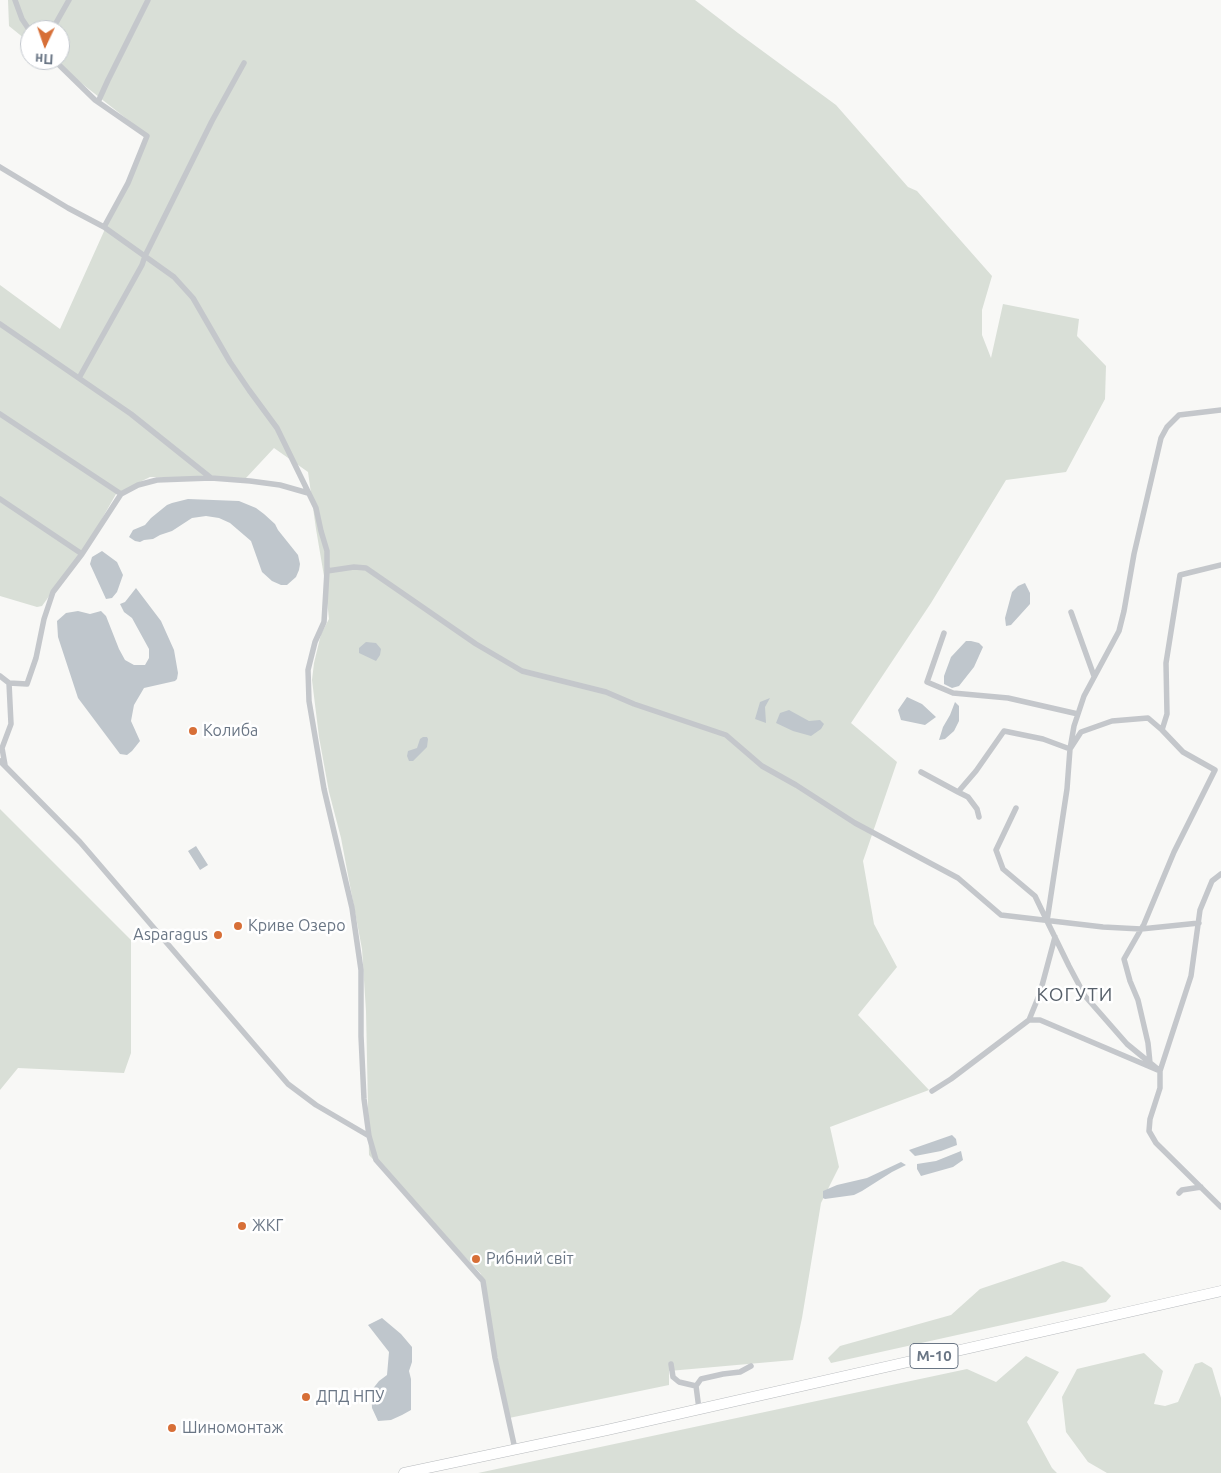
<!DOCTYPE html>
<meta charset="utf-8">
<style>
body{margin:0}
#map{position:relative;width:1221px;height:1473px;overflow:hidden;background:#f8f8f6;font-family:Ubuntu,sans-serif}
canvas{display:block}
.north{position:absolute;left:20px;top:20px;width:50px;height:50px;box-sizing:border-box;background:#fff;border:1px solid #c3c8ce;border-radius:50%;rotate:183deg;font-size:14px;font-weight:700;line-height:20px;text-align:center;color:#6a7685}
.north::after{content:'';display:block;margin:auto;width:18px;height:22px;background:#d76f37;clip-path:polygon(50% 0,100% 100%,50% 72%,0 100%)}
</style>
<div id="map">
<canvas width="1221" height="1473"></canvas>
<div class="north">Пн</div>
</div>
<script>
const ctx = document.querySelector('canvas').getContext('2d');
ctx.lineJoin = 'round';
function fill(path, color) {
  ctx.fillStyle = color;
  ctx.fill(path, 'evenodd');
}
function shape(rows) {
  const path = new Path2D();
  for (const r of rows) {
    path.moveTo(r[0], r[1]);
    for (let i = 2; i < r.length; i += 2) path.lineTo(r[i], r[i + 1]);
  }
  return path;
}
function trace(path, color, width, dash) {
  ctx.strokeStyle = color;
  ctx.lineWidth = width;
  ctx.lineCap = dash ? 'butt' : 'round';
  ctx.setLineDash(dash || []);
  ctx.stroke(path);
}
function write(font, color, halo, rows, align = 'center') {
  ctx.font = font + ' Ubuntu,sans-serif';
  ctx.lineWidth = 5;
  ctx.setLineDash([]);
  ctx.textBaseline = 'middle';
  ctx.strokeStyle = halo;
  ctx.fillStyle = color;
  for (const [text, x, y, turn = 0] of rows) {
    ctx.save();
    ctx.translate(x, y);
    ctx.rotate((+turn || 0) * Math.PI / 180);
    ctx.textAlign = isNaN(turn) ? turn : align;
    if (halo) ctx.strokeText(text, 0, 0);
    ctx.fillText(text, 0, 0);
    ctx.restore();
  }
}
const green = shape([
 [8,0,695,0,738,33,836,105,908,187,917,191,992,276,982,310,982,335,991,358,1003,304,1079,319,1077,336,1106,366,1105,399,1066,472,1006,480,931,603,851,723,897,762,863,861,874,924,897,967,858,1015,929,1090,830,1127,839,1167,821,1203,802,1318,793,1360,669,1371,669,1385,509,1418,481,1274,369,1155,366,1011,362,949,341,838,329,792,319,737,312,680,314,663,321,634,329,619,325,582,316,529,308,472,274,448,246,478,150,477,116,494,91,538,42,606,37,607,0,596,0,285,60,329,146,138,142,131,52,60,60,60,60,30,30,30,30,43,9,26],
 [0,809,131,940,131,1053,124,1073,18,1068,0,1090],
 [1063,1261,1082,1267,1111,1296,1106,1302,831,1363,828,1358,840,1346,951,1315,980,1289],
 [1144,1353,1163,1371,1154,1404,1165,1406,1178,1402,1195,1364,1202,1362,1212,1368,1221,1398,1221,1473,1107,1473,1088,1462,1066,1432,1062,1397,1077,1369],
 [1026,1356,1059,1372,1027,1422,1052,1468,1057,1473,478,1473,967,1369,996,1382]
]);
const water = shape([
 [188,499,239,501,256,508,264,514,275,524,278,530,298,555,300,564,299,570,296,577,287,585,281,585,272,581,262,572,251,541,230,523,219,518,206,516,192,518,172,531,160,535,153,539,144,540,140,542,135,541,129,537,133,530,145,525,151,518,167,505,172,503],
 [102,551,117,562,123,575,117,592,112,598,106,599,90,564,92,557],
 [1025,583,1030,593,1030,604,1011,625,1006,626,1005,618,1012,592,1018,586],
 [136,588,161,621,174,650,178,673,177,679,175,681,144,688,134,705,131,721,140,741,132,751,127,755,120,754,78,698,58,637,57,621,66,613,78,611,90,614,101,611,106,616,119,649,125,660,134,665,145,665,149,658,149,649,132,618,124,612,120,604,125,602],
 [966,641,971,641,979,643,983,647,974,667,959,686,952,688,944,684,944,676,951,657],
 [366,642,376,643,381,649,380,655,376,661,359,653,359,648],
 [907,697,922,704,936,717,925,725,901,720,898,710],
 [770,698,765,707,766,723,755,719,760,702],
 [955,702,959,706,959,721,954,731,945,739,939,740,943,727,950,715],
 [789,710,809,721,820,720,824,724,821,729,811,736,793,731,776,723,780,713],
 [423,737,427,737,428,739,427,747,413,761,409,761,407,756,408,751,417,748,420,739],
 [196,846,208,865,200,870,188,851],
 [952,1135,956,1139,957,1145,941,1151,915,1156,909,1150],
 [961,1151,963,1160,953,1167,921,1176,917,1169,917,1164,936,1161],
 [901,1162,906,1165,892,1172,862,1191,854,1195,825,1199,823,1198,823,1191,837,1185,867,1178],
 [382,1318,401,1334,412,1347,412,1362,409,1371,411,1379,411,1410,402,1415,391,1420,378,1421,372,1408,371,1391,379,1381,387,1375,389,1352,368,1325]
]);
const minor = shape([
 [15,0,22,19,30,31],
 [52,30,69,0],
 [54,60,95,100,147,136,128,183,104,227],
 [98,102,108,80,148,0],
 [0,167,68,208,104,227,174,277,193,298,230,362,249,390,277,428,316,508,321,531,327,551,327,571,324,622,315,642,308,670,309,701,324,789,352,908,361,970,361,1036,364,1099,369,1136,376,1160,483,1281,495,1358,515,1449],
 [0,324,131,414,211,478],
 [79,378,142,265,145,256,212,121,244,63],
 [1221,410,1179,415,1167,427,1161,438,1134,554,1124,611,1119,631,1084,696,1074,726,1070,749,1067,789,1047,921,1069,966,1085,996,1127,1044,1160,1071,1160,1088,1150,1119,1149,1131,1156,1143,1221,1207],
 [0,414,121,494],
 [0,499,82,554],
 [327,571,354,567,366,568,476,644,522,671,606,692,634,704,726,735,762,766,796,785,855,823,958,878,1001,915,1103,927,1141,929,1199,923],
 [1071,612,1094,676],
 [944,633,927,682,953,693,1008,698,1078,714],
 [0,676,9,683],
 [0,761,80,842,288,1084,316,1105,369,1136],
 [5,765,2,748,11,724,9,683,27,684,36,658,44,619,53,592,82,554,121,494,138,485,157,480,211,478,250,481,280,485,308,493],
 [921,772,958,792,976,771,1004,731,1043,739,1070,749,1081,732,1112,721,1148,718,1162,730],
 [958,792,968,797,977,809,979,817],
 [1016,808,996,850,1003,869,1035,896,1047,921],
 [1029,1020,1040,993,1055,937],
 [1150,1063,1148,1043,1138,1000,1130,981,1124,959,1144,924,1174,852,1215,770,1183,752,1162,730,1167,714,1166,663,1180,575,1221,565],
 [932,1091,951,1079,1029,1020,1040,1020,1160,1071,1191,976,1200,910,1212,881,1221,874],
 [1179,1193,1182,1190,1201,1187],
 [671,1364,673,1377,679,1382,696,1386,699,1409],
 [696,1386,701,1379,723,1374,740,1372,751,1366]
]);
const trunk = shape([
 [404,1473,607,1430,1221,1291]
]);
const markers = [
 [193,731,5,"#d76f37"],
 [238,926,5,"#d76f37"],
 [218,935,5,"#d76f37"],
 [242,1226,5,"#d76f37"],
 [476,1259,5,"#d76f37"],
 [306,1397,5,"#d76f37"],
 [172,1428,5,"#d76f37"]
];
const shields = [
 [934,1356,48]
];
const shieldNames = [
 ["М-10",934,1356]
];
const poiNames = [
 ["Колиба",203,731],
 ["Криве Озеро",248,926],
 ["Asparagus",208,935,"right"],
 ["ЖКГ",252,1226],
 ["Рибний світ",486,1259],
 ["ДПД НПУ",316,1397],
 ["Шиномонтаж",182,1428]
];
const quarterNames = [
 ["КОГУТИ",1075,995]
];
fill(green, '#d9dfd7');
fill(water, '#bfc6cc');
trace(trunk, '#b7babd', 11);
trace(minor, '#c4c7cb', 5.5);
trace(trunk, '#fff', 10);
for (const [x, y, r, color] of markers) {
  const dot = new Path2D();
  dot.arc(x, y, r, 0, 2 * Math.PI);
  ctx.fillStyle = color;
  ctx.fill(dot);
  trace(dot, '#fff', 2);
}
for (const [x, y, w] of shields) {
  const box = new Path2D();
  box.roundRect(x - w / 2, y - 12.5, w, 25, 4);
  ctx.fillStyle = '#fff';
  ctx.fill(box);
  trace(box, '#6a7685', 1);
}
write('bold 15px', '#6a7685', null, shieldNames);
write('16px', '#6a7685', '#fff', poiNames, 'left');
ctx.letterSpacing = '1px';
write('19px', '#57606a', '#fff', quarterNames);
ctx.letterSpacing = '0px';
</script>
